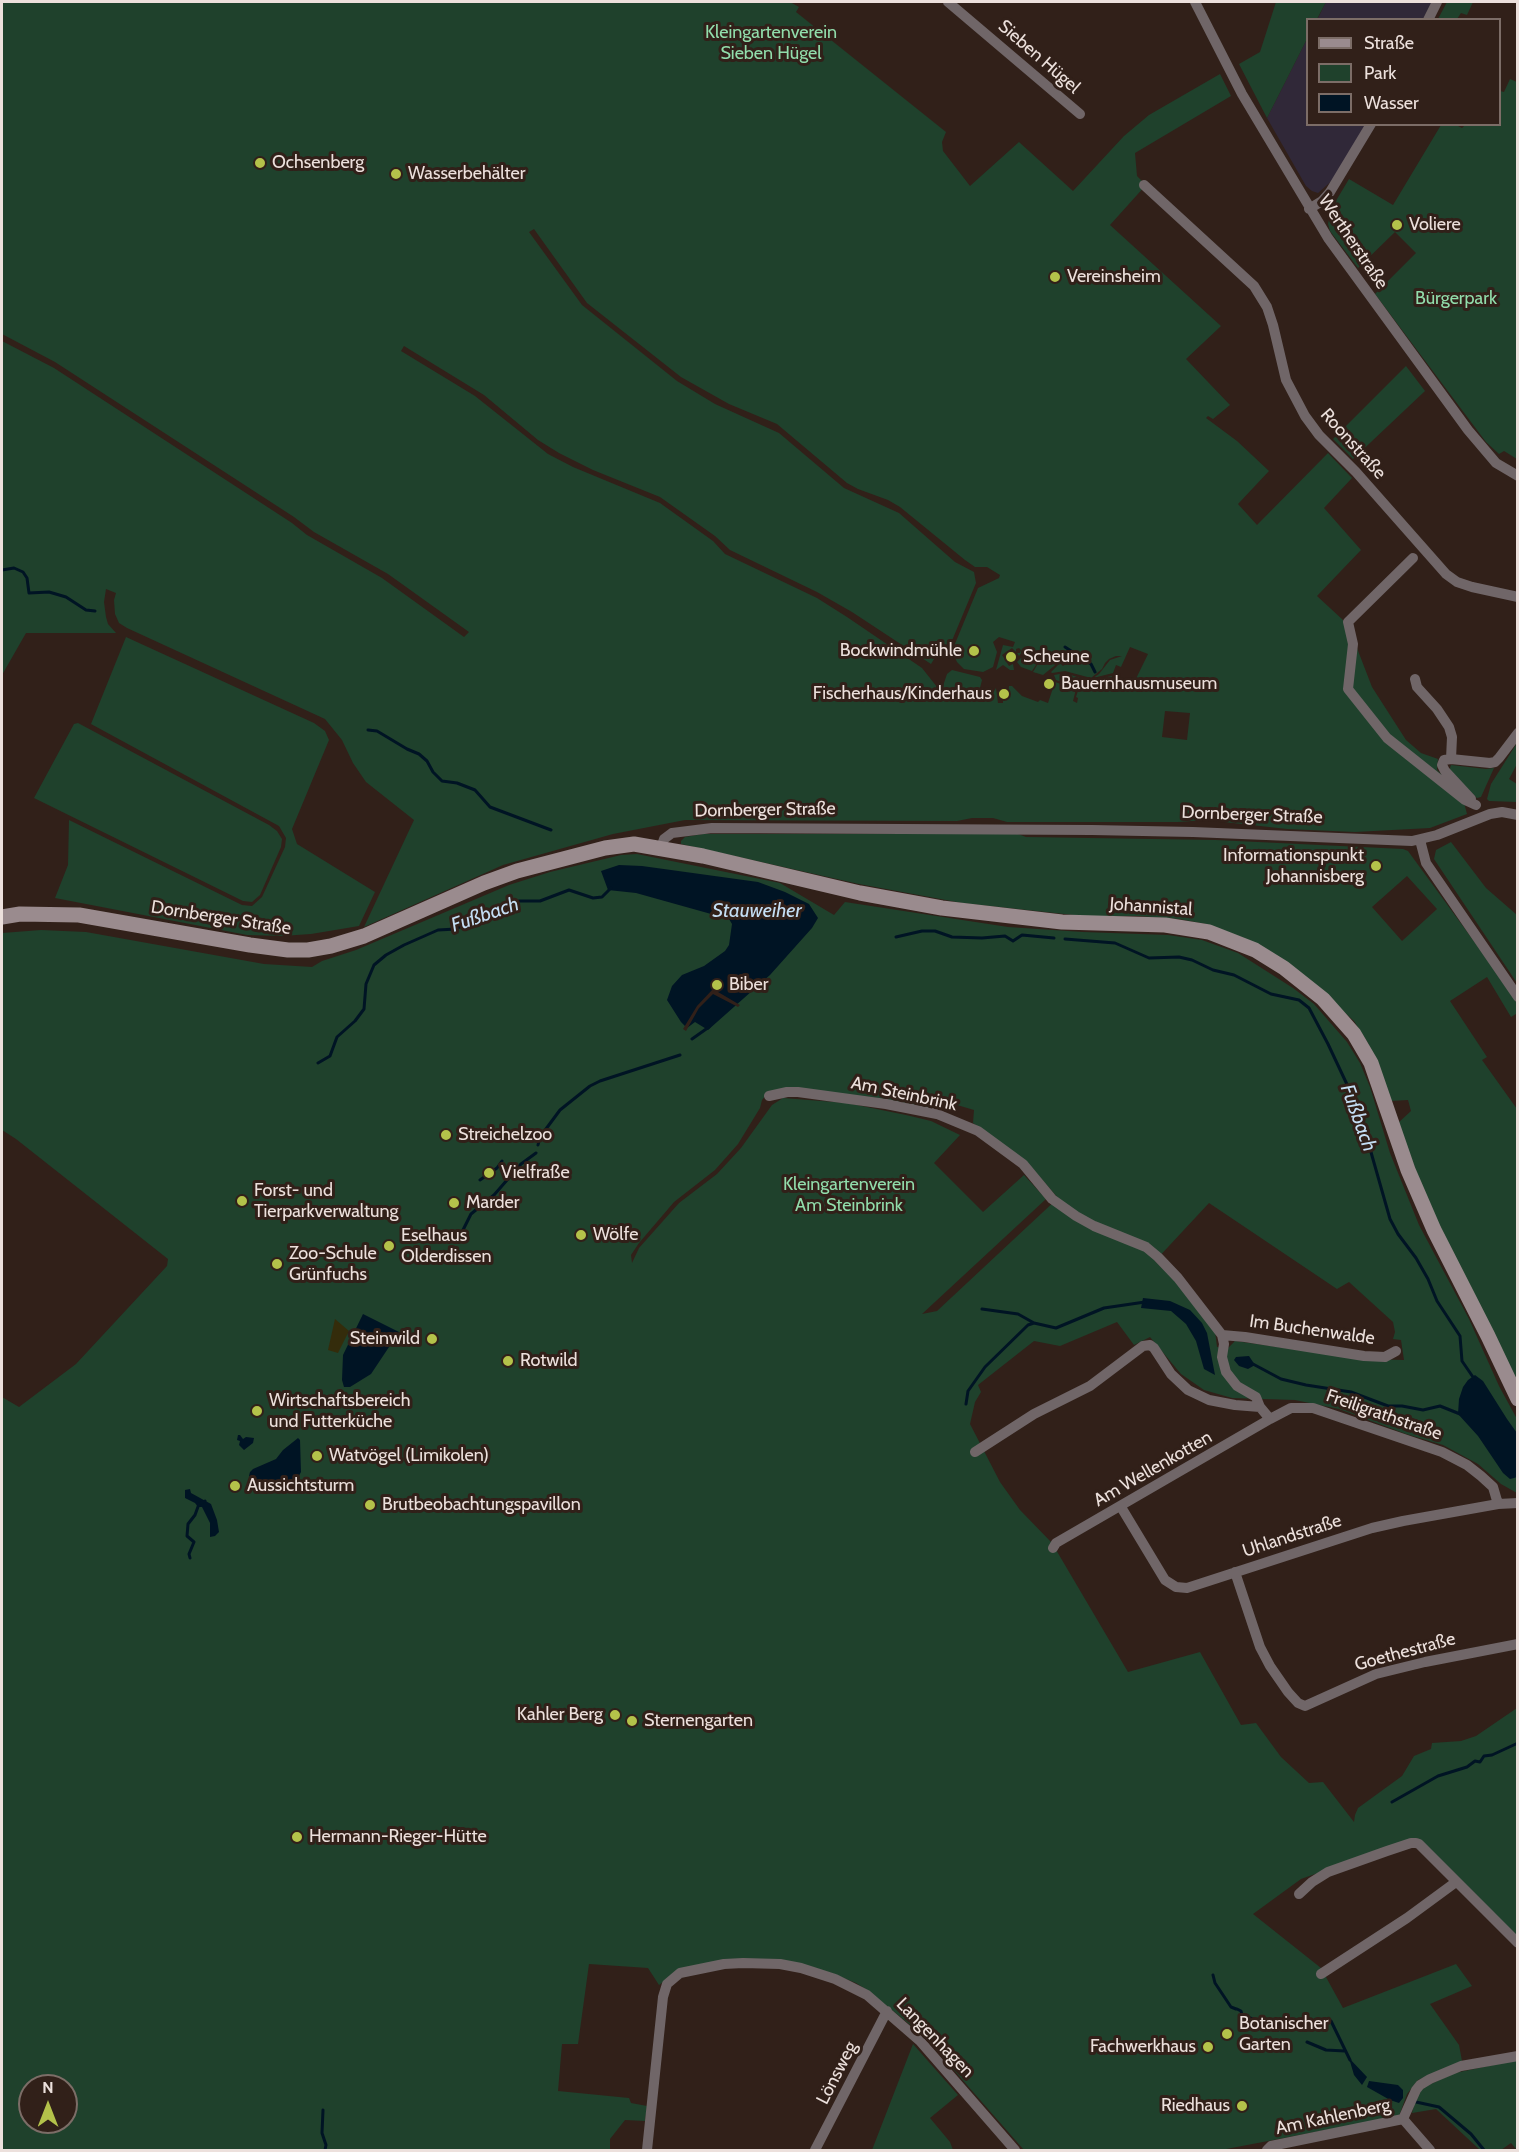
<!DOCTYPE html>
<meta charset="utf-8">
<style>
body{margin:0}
#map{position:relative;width:1519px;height:2152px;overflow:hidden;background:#312019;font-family:Cabin,sans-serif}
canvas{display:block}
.frame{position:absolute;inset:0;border:3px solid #ece0dc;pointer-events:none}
.legend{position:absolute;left:1306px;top:18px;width:195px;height:108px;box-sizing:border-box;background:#312019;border:2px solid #7c6d67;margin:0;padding:8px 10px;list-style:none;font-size:18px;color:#ece0dc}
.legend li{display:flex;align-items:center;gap:12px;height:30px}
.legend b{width:30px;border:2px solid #7c6d67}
.north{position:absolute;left:18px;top:2074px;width:60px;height:60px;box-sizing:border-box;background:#312019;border:2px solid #7c6d67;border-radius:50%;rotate:0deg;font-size:16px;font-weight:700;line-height:24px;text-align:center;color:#ece0dc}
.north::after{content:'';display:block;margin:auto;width:21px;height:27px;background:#b4c24a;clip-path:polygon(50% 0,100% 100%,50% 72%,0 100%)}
</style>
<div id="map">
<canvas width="1519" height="2152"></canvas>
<div class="frame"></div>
<ul class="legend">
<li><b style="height:8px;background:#9a8b8e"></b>Straße</li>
<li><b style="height:16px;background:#1f412c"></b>Park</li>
<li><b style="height:16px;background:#001424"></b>Wasser</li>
</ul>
<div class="north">N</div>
</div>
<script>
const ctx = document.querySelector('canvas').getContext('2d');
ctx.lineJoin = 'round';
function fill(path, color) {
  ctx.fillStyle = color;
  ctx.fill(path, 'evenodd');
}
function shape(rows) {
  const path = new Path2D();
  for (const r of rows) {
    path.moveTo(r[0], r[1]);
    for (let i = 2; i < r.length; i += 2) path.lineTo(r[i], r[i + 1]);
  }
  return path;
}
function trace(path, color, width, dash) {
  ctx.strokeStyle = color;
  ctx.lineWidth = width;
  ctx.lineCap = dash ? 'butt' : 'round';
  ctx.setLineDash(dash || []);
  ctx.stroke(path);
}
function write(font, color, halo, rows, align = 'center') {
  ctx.font = font + ' Cabin,sans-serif';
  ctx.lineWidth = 6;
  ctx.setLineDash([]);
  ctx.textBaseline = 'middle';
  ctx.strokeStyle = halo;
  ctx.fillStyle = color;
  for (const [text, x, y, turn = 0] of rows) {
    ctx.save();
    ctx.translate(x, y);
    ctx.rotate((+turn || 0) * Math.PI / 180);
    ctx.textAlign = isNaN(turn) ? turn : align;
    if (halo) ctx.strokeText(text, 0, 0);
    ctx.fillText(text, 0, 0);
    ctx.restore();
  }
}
const education = shape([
 [1326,2,1432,2,1423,19,1317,20],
 [1307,39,1308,124,1365,125,1335,178,1318,193,1312,191,1306,186,1267,118]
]);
const green = shape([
 [2,2,790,2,799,7,796,12,946,132,942,142,943,151,970,186,1019,142,1073,191,1124,136,1149,115,1220,74,1231,96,1135,153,1137,176,1146,185,1110,225,1221,326,1186,359,1230,405,1213,419,1208,416,1206,418,1237,441,1269,471,1238,504,1257,525,1328,453,1352,478,1324,508,1361,550,1317,596,1343,620,1350,630,1372,687,1406,740,1421,753,1438,759,1437,770,1462,795,1467,814,1430,828,1355,832,1287,829,1206,820,1178,822,1007,822,993,818,972,818,957,821,685,820,613,834,503,865,364,927,414,820,366,782,353,763,342,740,325,719,127,628,119,623,115,614,114,600,116,593,106,589,104,602,106,617,108,624,116,633,26,633,2,675,2,341,54,368,292,523,307,535,382,578,464,637,469,632,388,574,314,532,294,517,55,362,2,334],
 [534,229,587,303,681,377,729,404,777,424,847,483,858,489,888,500,900,507,965,560,975,567,987,567,1000,575,999,578,978,588,952,651,957,662,964,669,983,672,993,667,997,652,993,642,999,637,1015,642,1013,647,1003,645,996,670,1003,665,1010,670,1014,670,1013,664,1009,666,1002,655,1012,648,1016,652,1016,649,1019,648,1021,650,1020,653,1017,653,1019,656,1024,649,1034,652,1030,662,1027,662,1021,658,1017,662,1021,667,1032,671,1038,662,1035,659,1037,653,1043,654,1042,660,1040,660,1033,672,1043,675,1059,662,1058,660,1065,653,1071,659,1063,666,1060,663,1051,672,1052,673,1065,671,1091,678,1102,669,1105,663,1109,659,1116,656,1122,656,1110,660,1099,674,1093,678,1113,673,1116,665,1121,667,1130,647,1148,654,1130,691,1109,682,1112,676,1093,680,1094,683,1082,678,1076,697,1078,698,1077,703,1073,701,1076,689,1055,682,1048,703,1040,700,1038,702,1022,696,1012,686,1009,686,1008,697,1003,697,1003,703,998,703,996,688,991,696,985,695,979,692,982,680,980,677,952,670,947,674,941,692,922,668,847,617,817,598,725,554,713,541,660,503,573,467,548,454,475,396,401,351,404,346,484,395,538,440,559,453,593,470,660,497,715,536,730,550,817,592,852,612,931,664,939,651,946,655,976,583,974,572,955,562,899,513,844,488,779,433,715,404,677,381,582,305,529,232],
 [1165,711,1190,713,1187,740,1162,737],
 [1276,2,1326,2,1317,19,1308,20,1307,39,1267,118,1239,64,1260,52],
 [1447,2,1473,2,1467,15,1461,13,1457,19,1438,19],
 [1510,79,1517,82,1517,459,1504,451,1499,454,1486,442,1375,294,1416,253,1395,232,1358,268,1330,231,1328,224,1331,209,1349,179,1393,205,1441,125,1456,125,1462,128,1465,125,1500,124,1500,91,1504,92],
 [1406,366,1425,391,1353,459,1333,439],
 [126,637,314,723,325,731,329,740,292,829,297,844,375,892,359,926,311,934,282,936,247,935,55,898,68,865,69,820,242,905,252,906,262,897,285,847,286,838,279,826,91,724],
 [1065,673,1080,678,1077,687,1056,680,1054,675],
 [78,723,269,825,277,831,282,839,281,847,260,895,252,902,243,901,34,798,74,724],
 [1517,743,1517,764,1509,779,1517,784,1517,802,1489,801,1487,799,1491,784],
 [1451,765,1486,769,1494,768,1481,797,1477,798,1449,771],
 [703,834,1018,834,1026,837,1216,840,1403,849,1408,851,1476,944,1516,1002,1517,1008,1516,1014,1511,1017,1487,977,1450,1001,1487,1057,1482,1060,1517,1109,1517,1388,1434,1219,1398,1123,1411,1111,1408,1100,1391,1101,1368,1043,1354,1021,1343,1011,1244,938,1206,924,1179,919,1138,916,1083,916,962,903,859,884,681,844,681,841,685,837],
 [1407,876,1437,909,1402,941,1372,907],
 [1451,842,1486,888,1517,915,1517,983,1434,859,1436,850],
 [637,854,780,883,834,915,845,902,1008,927,1083,932,1168,935,1202,940,1238,953,1293,988,1314,1004,1347,1042,1360,1063,1370,1087,1390,1153,1419,1225,1469,1319,1499,1386,1517,1419,1517,1493,1501,1484,1478,1464,1443,1445,1406,1434,1339,1409,1295,1400,1232,1398,1204,1390,1181,1374,1150,1337,1134,1345,1117,1322,1060,1346,1034,1341,978,1385,981,1392,975,1402,970,1424,1000,1482,1020,1510,1052,1543,1128,1672,1200,1652,1241,1725,1256,1723,1281,1757,1309,1783,1323,1782,1354,1822,1355,1815,1358,1808,1402,1776,1414,1756,1431,1749,1432,1743,1461,1741,1476,1736,1517,1708,1517,1938,1417,1838,1301,1879,1253,1914,1321,1968,1343,2008,1456,1964,1472,1986,1430,2004,1459,2045,1462,2061,1418,2080,1407,2094,1399,2116,1221,2150,1024,2150,924,2036,867,1990,856,1983,831,1973,775,1960,675,1973,659,1985,648,1968,589,1964,578,2044,562,2044,558,2091,629,2098,631,2103,647,2106,645,2121,625,2120,610,2139,610,2150,2,2150,2,1397,19,1407,76,1364,167,1266,168,1259,16,1139,2,1130,2,933,41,930,86,932,264,964,312,967,322,961,356,950,509,885,550,872,621,855],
 [766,1095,871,1097,932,1109,947,1102,974,1110,973,1123,1026,1161,1058,1198,937,1311,922,1314,1046,1199,1024,1175,983,1212,934,1163,960,1135,931,1121,906,1115,847,1103,783,1098,772,1105,741,1148,717,1174,679,1203,639,1248,632,1263,631,1255,639,1243,674,1202,715,1170,738,1144,760,1108,762,1100],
 [1209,1203,1337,1289,1349,1282,1393,1322,1395,1332,1393,1339,1401,1340,1404,1360,1364,1359,1235,1341,1228,1348,1217,1347,1215,1331,1173,1278,1155,1261],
 [30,2086,66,2086,66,2122,30,2122],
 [913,2044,958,2095,930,2118,950,2142,953,2150,872,2150],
 [1517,2060,1517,2150,1511,2143,1501,2150,1480,2150,1436,2109,1412,2113,1416,2097,1424,2087,1455,2073]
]);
const sand = shape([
 [335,1319,349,1331,338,1353,328,1350]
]);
const water = shape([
 [619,865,642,866,758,882,785,892,809,904,818,918,812,928,770,975,708,1030,695,1022,687,1028,681,1022,667,1000,672,986,682,975,704,966,725,951,729,945,732,924,729,919,636,893,608,890,601,871],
 [1143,1298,1170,1301,1190,1310,1202,1323,1207,1333,1215,1375,1204,1369,1196,1341,1186,1324,1171,1311,1141,1308],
 [363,1314,399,1332,371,1374,350,1387,344,1387,342,1380,343,1355],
 [1249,1356,1255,1365,1248,1369,1239,1366,1234,1360,1236,1357],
 [1475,1375,1483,1381,1507,1419,1517,1433,1517,1477,1514,1478,1510,1479,1503,1473,1478,1436,1458,1414,1459,1399,1463,1387,1468,1380],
 [238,1435,240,1435,243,1439,246,1437,254,1438,253,1443,244,1450,239,1445,240,1441,237,1440],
 [298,1438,300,1440,301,1472,296,1481,264,1482,253,1480,249,1476,250,1472,253,1469,276,1459,283,1450],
 [190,1489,191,1493,211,1504,217,1520,219,1532,215,1536,210,1537,210,1523,202,1507,198,1507,195,1503,185,1498,185,1490],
 [1349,2058,1367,2077,1362,2085,1354,2075],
 [1369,2081,1398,2085,1403,2090,1403,2098,1399,2103,1390,2100,1367,2087]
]);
const pier = shape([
 [713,989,740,1005,738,1007,713,994,699,1008,686,1031,683,1029,697,1006]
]);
const stream = shape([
 [2,570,14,568,23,572,27,578,29,593,49,592,66,597,86,610,95,611],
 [1065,647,1091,664,1095,672],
 [368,730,377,731,407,749,419,754,427,761,433,772,442,781,457,783,475,790,490,807,551,830],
 [896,937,922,931,935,931,952,937,982,938,1005,936,1013,941,1022,935,1054,938],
 [1065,939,1115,943,1149,958,1179,957,1192,960,1213,970,1234,975,1271,994,1299,1000,1309,1008,1328,1044,1359,1110,1390,1219,1398,1234,1416,1258,1428,1279,1437,1301,1460,1336,1462,1361,1475,1380],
 [692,1039,709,1027],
 [318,1063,330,1056,337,1037,355,1021,364,1009,366,984,374,965,386,955,404,945,438,930,456,929,468,922,497,912,519,901,540,901,569,890,593,898,602,897,611,888],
 [538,1145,540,1137,560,1110,590,1086,600,1081,680,1055],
 [480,1180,497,1168,502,1161],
 [458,1240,471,1214,494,1195,521,1164,536,1153],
 [982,1309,1018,1314,1034,1323],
 [1253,1364,1281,1379,1306,1385,1351,1392,1388,1406,1402,1406,1423,1410,1440,1406,1460,1414],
 [966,1404,968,1391,985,1367,1028,1325,1034,1323,1056,1328,1104,1308,1145,1302],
 [190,1558,189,1554,194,1542,187,1536,188,1524,195,1515,199,1504,205,1501],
 [1392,1802,1438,1776,1467,1767,1475,1761,1480,1762,1484,1756,1492,1755,1518,1743],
 [1213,1975,1215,1983,1231,2007,1236,2009],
 [1237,2009,1241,2011,1242,2015,1258,2021],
 [1331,2021,1350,2060],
 [1264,2026,1274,2026,1278,2030],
 [1307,2042,1326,2050,1345,2051],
 [1416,2102,1439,2107,1471,2134,1484,2150],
 [323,2110,322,2133,326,2145,325,2150]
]);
const minor = shape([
 [948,2,1080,114],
 [1195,2,1242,94,1328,238,1468,430,1496,463,1518,476],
 [1428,20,1437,2],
 [1144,185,1254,286,1267,307,1273,325,1286,380,1305,416,1319,435,1356,472,1446,574,1457,582,1472,587,1518,597],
 [1309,209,1322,201,1330,192,1371,124],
 [1413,558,1348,622,1353,644,1348,689,1387,738,1465,800,1476,805],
 [1415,679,1417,687,1437,709,1449,727,1452,737,1451,759],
 [1471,799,1445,771,1442,765,1444,760,1451,759,1490,763,1495,762,1499,758,1518,733],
 [1420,840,1426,863,1518,997],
 [661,848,664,839,672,833,712,828,1092,830,1193,832,1412,841,1437,835,1490,814,1502,812,1518,815],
 [769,1096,787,1092,798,1092,886,1104,937,1114,978,1131,1023,1164,1052,1199,1076,1216,1094,1226,1146,1247,1158,1257,1178,1278,1222,1335,1224,1344,1222,1357,1226,1372,1237,1386,1256,1397,1260,1407],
 [1222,1335,1245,1337,1364,1356,1385,1357,1396,1351],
 [975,1452,1034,1414,1090,1386,1143,1346,1150,1345,1154,1348,1171,1374,1188,1390,1209,1400,1235,1405,1260,1407,1270,1419,1291,1408,1313,1408,1442,1452,1467,1465,1481,1476,1493,1487,1498,1504],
 [1121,1507,1165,1580,1176,1587,1187,1588,1372,1528,1403,1521,1498,1504,1518,1503],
 [1053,1548,1056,1543,1270,1419],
 [1235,1572,1260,1647,1270,1666,1288,1692,1298,1703,1305,1706,1376,1674,1425,1662,1518,1644],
 [1299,1894,1312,1882,1328,1872,1387,1851,1411,1843,1416,1843,1419,1844,1518,1943],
 [1321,1974,1407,1918,1456,1882],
 [1403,2119,1416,2090,1420,2085,1430,2079,1461,2066,1518,2056],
 [1403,2119,1430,2150],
 [647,2150,663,1997,667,1984,680,1973,724,1964,743,1963,780,1964,801,1968,835,1979,867,1995,920,2041,1015,2150],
 [815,2150,887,2011],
 [1267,2150,1271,2146,1403,2119]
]);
const secondary = shape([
 [2,917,20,914,79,915,250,945,288,950,308,950,331,946,364,936,484,883,517,871,605,848,634,844,703,856,860,893,942,908,1062,922,1165,925,1209,932,1255,950,1284,968,1323,999,1354,1034,1371,1063,1408,1170,1434,1230,1488,1336,1518,1399]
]);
const markers = [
 [260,163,6,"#b4c24a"],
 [396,174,6,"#b4c24a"],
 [1397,225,6,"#b4c24a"],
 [1055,277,6,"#b4c24a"],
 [974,651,6,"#b4c24a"],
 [1011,657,6,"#b4c24a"],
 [1049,684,6,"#b4c24a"],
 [1004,694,6,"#b4c24a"],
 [1376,866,6,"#b4c24a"],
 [717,985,6,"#b4c24a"],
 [446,1135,6,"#b4c24a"],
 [489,1173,6,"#b4c24a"],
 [242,1201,6,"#b4c24a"],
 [454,1203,6,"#b4c24a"],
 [581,1235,6,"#b4c24a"],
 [389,1246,6,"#b4c24a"],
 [277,1264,6,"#b4c24a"],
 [432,1339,6,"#b4c24a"],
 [508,1361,6,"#b4c24a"],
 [257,1411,6,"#b4c24a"],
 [317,1456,6,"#b4c24a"],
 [235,1486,6,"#b4c24a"],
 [370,1505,6,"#b4c24a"],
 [615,1715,6,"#b4c24a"],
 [632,1721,6,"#b4c24a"],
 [297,1837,6,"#b4c24a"],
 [1227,2034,6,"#b4c24a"],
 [1208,2047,6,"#b4c24a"],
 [1242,2106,6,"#b4c24a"]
];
const parkNames = [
 ["Kleingartenverein",771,33],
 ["Sieben Hügel",771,54],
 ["Bürgerpark",1456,299],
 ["Kleingartenverein",849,1185],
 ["Am Steinbrink",849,1206]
];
const streetNames = [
 ["Sieben Hügel",1039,57,41],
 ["Wertherstraße",1353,242,56],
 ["Roonstraße",1353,444,48],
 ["Dornberger Straße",765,810,-1],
 ["Dornberger Straße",1252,815,2],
 ["Johannistal",1151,907,4],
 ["Dornberger Straße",221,918,9],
 ["Am Steinbrink",904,1094,12],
 ["Im Buchenwalde",1312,1330,8],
 ["Freiligrathstraße",1384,1415,19],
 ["Am Wellenkotten",1153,1469,-30],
 ["Uhlandstraße",1292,1536,-18],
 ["Goethestraße",1405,1652,-15],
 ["Langenhagen",935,2038,46],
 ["Lönsweg",837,2073,-63],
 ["Am Kahlenberg",1333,2117,-12]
];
const poiNames = [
 ["Ochsenberg",272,163],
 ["Wasserbehälter",408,174],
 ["Voliere",1409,225],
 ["Vereinsheim",1067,277],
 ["Bockwindmühle",962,651,"right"],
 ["Scheune",1023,657],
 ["Bauernhausmuseum",1061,684],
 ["Fischerhaus/Kinderhaus",992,694,"right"],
 ["Informationspunkt",1364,856,"right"],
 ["Johannisberg",1364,877,"right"],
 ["Biber",729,985],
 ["Streichelzoo",458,1135],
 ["Vielfraße",501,1173],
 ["Forst- und",254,1191],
 ["Tierparkverwaltung",254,1212],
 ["Marder",466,1203],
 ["Wölfe",593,1235],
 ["Eselhaus",401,1236],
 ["Olderdissen",401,1257],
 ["Zoo-Schule",289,1254],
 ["Grünfuchs",289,1275],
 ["Steinwild",420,1339,"right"],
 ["Rotwild",520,1361],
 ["Wirtschaftsbereich",269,1401],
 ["und Futterküche",269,1422],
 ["Watvögel (Limikolen)",329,1456],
 ["Aussichtsturm",247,1486],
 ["Brutbeobachtungspavillon",382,1505],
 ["Kahler Berg",603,1715,"right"],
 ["Sternengarten",644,1721],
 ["Hermann-Rieger-Hütte",309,1837],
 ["Botanischer",1239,2024],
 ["Garten",1239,2045],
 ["Fachwerkhaus",1196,2047,"right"],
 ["Riedhaus",1230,2106,"right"]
];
const waterNames = [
 ["Stauweiher",757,911],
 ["Fußbach",485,915,-19],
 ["Fußbach",1358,1118,70]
];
fill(education, '#302838');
fill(green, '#1f412c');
fill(sand, '#342c0b');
fill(water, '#001424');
fill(pier, '#312019');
trace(stream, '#001424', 3);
trace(minor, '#706668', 10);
trace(secondary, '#9a8b8e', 15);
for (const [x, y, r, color] of markers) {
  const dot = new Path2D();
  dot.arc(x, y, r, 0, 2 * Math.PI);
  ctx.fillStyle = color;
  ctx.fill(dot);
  trace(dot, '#312019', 2);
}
write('18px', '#91ddab', '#312019', parkNames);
write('18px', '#ece0dc', '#312019', streetNames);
write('18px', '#ece0dc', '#312019', poiNames, 'left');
write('italic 20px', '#c4def4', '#312019', waterNames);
</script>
